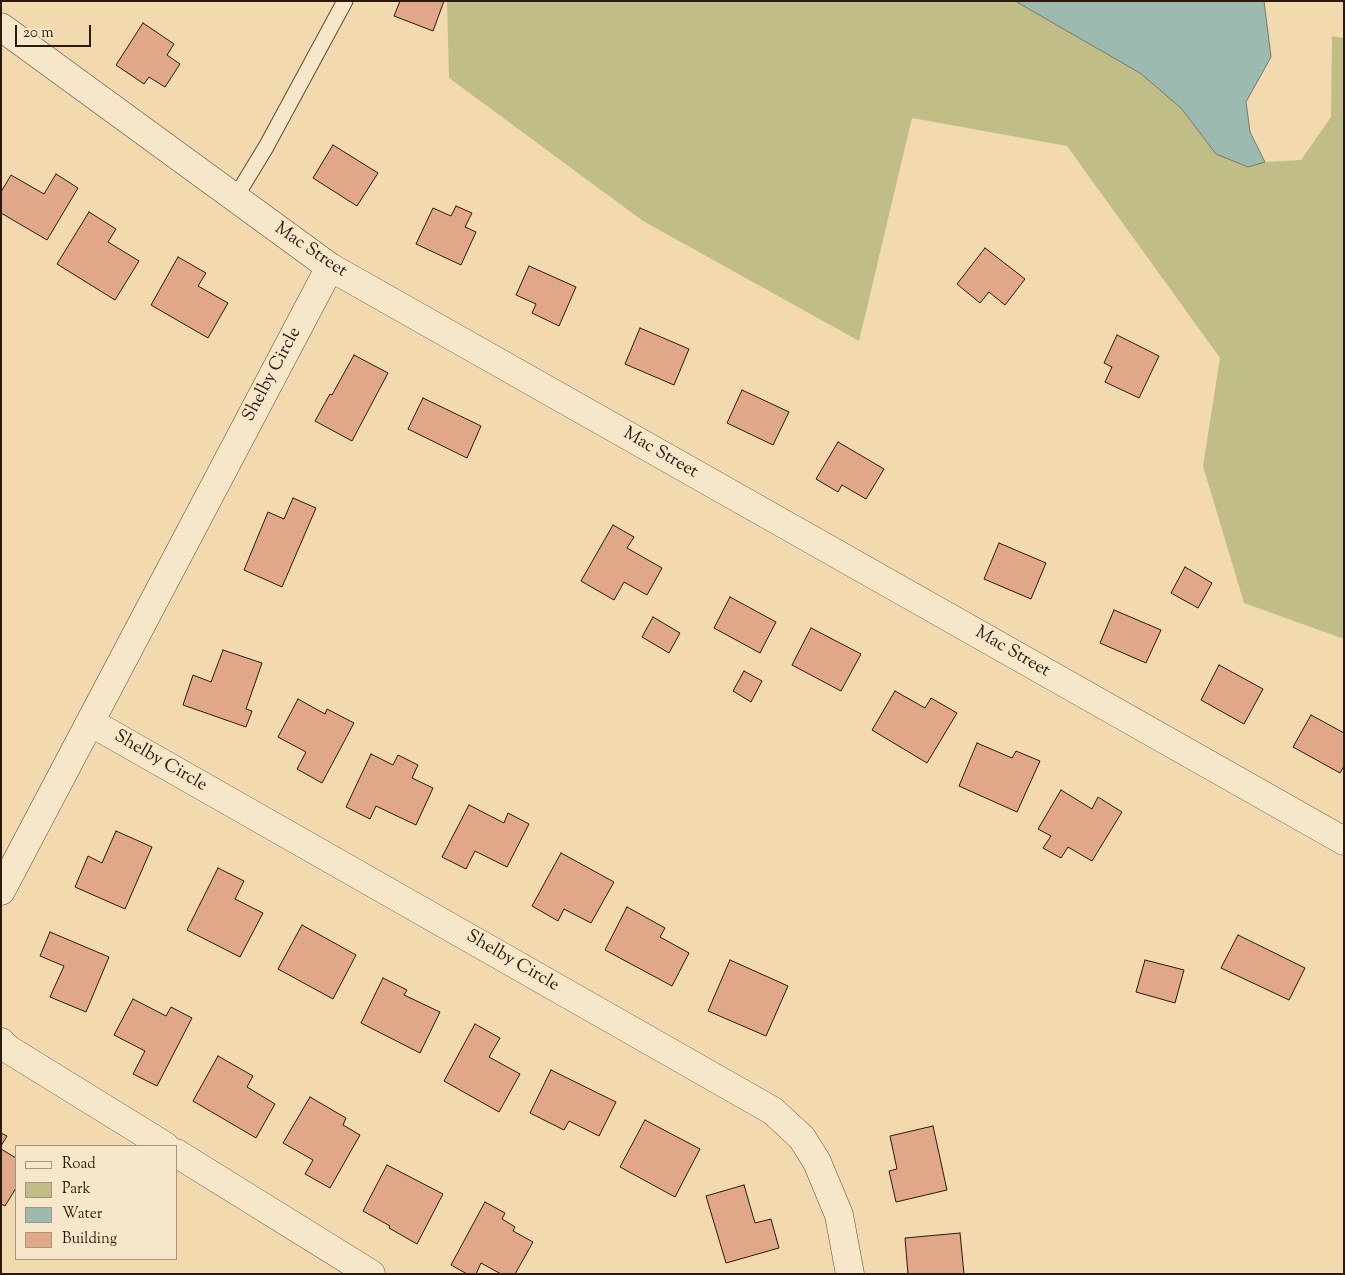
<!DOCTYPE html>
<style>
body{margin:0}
#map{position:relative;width:1345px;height:1275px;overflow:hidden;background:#f3daae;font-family:"Sorts Mill Goudy",serif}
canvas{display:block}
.frame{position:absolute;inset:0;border:2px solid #2c190d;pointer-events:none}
.legend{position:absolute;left:15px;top:1145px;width:162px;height:115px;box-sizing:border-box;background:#f7e7ca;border:1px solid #a6957e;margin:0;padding:6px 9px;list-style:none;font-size:15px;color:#2c190d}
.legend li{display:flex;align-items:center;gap:10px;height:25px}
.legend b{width:25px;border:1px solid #a6957e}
.scale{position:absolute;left:15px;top:25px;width:76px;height:22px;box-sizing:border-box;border:2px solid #2c190d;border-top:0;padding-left:6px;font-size:15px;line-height:18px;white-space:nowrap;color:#2c190d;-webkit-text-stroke:4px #f7e7ca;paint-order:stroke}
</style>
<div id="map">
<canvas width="1345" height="1275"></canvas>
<div class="frame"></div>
<ul class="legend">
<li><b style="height:6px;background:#f7e7ca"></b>Road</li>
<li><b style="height:14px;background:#c0be86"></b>Park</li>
<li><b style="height:14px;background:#9dbab1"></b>Water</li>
<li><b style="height:14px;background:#e0a789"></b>Building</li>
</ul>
<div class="scale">20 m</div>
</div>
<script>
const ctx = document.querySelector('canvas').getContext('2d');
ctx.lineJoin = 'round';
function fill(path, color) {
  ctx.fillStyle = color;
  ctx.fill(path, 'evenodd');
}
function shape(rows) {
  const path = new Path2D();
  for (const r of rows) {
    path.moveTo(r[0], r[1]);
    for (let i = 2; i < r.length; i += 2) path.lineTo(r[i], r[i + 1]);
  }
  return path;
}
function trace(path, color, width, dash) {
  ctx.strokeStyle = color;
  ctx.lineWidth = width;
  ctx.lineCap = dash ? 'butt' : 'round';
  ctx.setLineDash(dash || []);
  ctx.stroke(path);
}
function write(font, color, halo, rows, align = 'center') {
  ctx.font = font + ' "Sorts Mill Goudy",serif';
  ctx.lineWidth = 4;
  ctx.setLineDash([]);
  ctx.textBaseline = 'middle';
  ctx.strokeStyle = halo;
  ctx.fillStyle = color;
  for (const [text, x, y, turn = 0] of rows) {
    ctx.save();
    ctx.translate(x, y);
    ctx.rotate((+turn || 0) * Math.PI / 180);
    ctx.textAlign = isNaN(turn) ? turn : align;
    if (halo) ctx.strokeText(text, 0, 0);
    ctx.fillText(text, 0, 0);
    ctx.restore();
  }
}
const green = shape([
 [447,1,1015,1,1140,73,1181,108,1216,154,1248,167,1265,162,1301,160,1331,117,1332,36,1344,38,1344,639,1244,603,1203,466,1220,358,1067,146,912,118,859,341,643,221,449,78]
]);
const water = shape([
 [1015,1,1264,1,1271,57,1246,102,1250,132,1265,162,1248,167,1216,154,1181,108,1140,73,1015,1]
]);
const building = shape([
 [400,1,444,1,433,31,394,16,400,1],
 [143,23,174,44,167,55,180,64,165,87,149,77,144,84,116,65,143,23],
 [333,145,378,173,357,206,313,178,333,145],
 [56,174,78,188,47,240,1,213,1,192,11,175,44,194,56,174],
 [456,206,472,213,465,227,476,232,461,265,416,244,433,208,451,216,456,206],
 [89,212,116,229,108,242,139,261,115,300,57,264,89,212],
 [985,248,1025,279,1005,305,989,292,980,303,957,284,985,248],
 [178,257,206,273,198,286,228,303,208,338,151,305,178,257],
 [529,266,576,287,559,326,532,313,536,304,516,295,529,266],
 [640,328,689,349,674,385,625,364,640,328],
 [1117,335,1159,356,1139,398,1105,382,1112,367,1104,363,1117,335],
 [354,355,388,373,352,441,315,421,330,394,332,395,354,355],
 [742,390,789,412,773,445,727,423,742,390],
 [423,398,481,426,467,458,408,429,423,398],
 [838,442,884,469,866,499,842,485,838,492,816,479,838,442],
 [293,498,316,508,282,587,244,570,268,512,284,519,293,498],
 [613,525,634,537,627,548,662,568,647,595,624,582,614,600,581,581,613,525],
 [999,543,1046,563,1031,599,984,579,999,543],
 [1185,567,1212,583,1198,608,1171,593,1185,567],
 [730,597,776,622,760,653,714,628,730,597],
 [1114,610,1161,630,1146,663,1100,643,1114,610],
 [653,617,680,633,669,653,642,637,653,617],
 [811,628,861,654,841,691,792,665,811,628],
 [223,650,262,663,246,709,252,711,246,727,183,705,193,675,211,682,223,650],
 [1219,665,1263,689,1244,724,1201,700,1219,665],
 [744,671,762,681,751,702,733,691,744,671],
 [895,691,925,708,931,698,957,713,927,763,872,730,895,691],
 [298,699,325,714,327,709,354,723,322,783,297,769,306,752,278,737,298,699],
 [1311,715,1344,733,1344,766,1340,773,1293,747,1311,715],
 [977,743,1012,758,1016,751,1040,761,1017,812,959,786,977,743],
 [371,754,393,765,398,755,418,765,412,778,433,788,416,825,376,806,370,819,346,807,371,754],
 [1061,790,1092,809,1098,797,1122,812,1092,861,1068,847,1061,858,1043,848,1051,836,1038,829,1061,790],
 [469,805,504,823,508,813,529,824,507,867,475,851,466,869,442,857,469,805],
 [116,831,152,847,125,909,75,887,88,856,102,863,116,831],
 [561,853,614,882,591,923,564,909,558,921,532,906,561,853],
 [218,868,244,881,235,899,263,913,240,957,187,930,218,868],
 [627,907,665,928,660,937,689,953,672,986,605,950,627,907],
 [302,925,356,955,333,999,278,969,302,925],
 [50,932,109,957,86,1012,50,997,64,966,40,956,50,932],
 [1238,935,1305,968,1289,1000,1221,968,1238,935],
 [730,960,788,986,766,1036,708,1011,730,960],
 [1145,960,1184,970,1175,1003,1136,992,1145,960],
 [383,978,407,990,404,995,440,1012,420,1053,361,1023,383,978],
 [133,999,166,1016,171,1007,192,1018,157,1086,133,1074,145,1051,114,1035,133,999],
 [475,1024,500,1038,489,1057,520,1074,499,1112,444,1081,475,1024],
 [218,1056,253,1076,247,1087,275,1104,256,1138,193,1101,218,1056],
 [551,1070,616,1102,599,1136,569,1121,564,1130,530,1113,551,1070],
 [310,1097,346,1118,343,1125,360,1135,330,1188,305,1174,313,1160,283,1143,310,1097],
 [645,1120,700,1149,675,1197,620,1167,645,1120],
 [933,1126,947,1190,896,1202,889,1171,897,1169,890,1136,933,1126],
 [1,1133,7,1136,1,1146,1,1133],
 [1,1149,16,1158,16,1188,5,1206,1,1204,1,1149],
 [387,1165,443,1194,417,1244,389,1228,390,1226,363,1211,387,1165],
 [744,1185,755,1223,771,1219,779,1248,726,1263,706,1196,744,1185],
 [485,1202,505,1213,502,1219,515,1227,513,1231,533,1242,515,1274,501,1274,481,1263,476,1274,467,1274,451,1265,485,1202],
 [960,1233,964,1274,908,1274,905,1238,960,1233]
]);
const service = shape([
 [235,198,266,147,345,1]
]);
const minor = shape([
 [1,27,330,267,1344,841],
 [90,722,773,1111,802,1138,817,1162,839,1215,850,1274],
 [1,891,330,267],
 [1,1042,8,1049,165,1146],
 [176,1153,371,1274]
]);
const streetNames = [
 ["Mac Street",310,251,34],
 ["Shelby Circle",273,375,-62],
 ["Mac Street",660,454,30],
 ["Mac Street",1012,653,30],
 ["Shelby Circle",160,762,30],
 ["Shelby Circle",512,962,30]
];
fill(green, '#c0be86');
fill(water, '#9dbab1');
trace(water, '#707a6f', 1);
fill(building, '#e0a789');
trace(building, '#2c190d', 1);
trace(service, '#5e4935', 17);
trace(minor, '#5e4935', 29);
trace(service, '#f7e7ca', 15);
trace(minor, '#f7e7ca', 28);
write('18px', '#2c190d', '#f7e7ca', streetNames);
</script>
